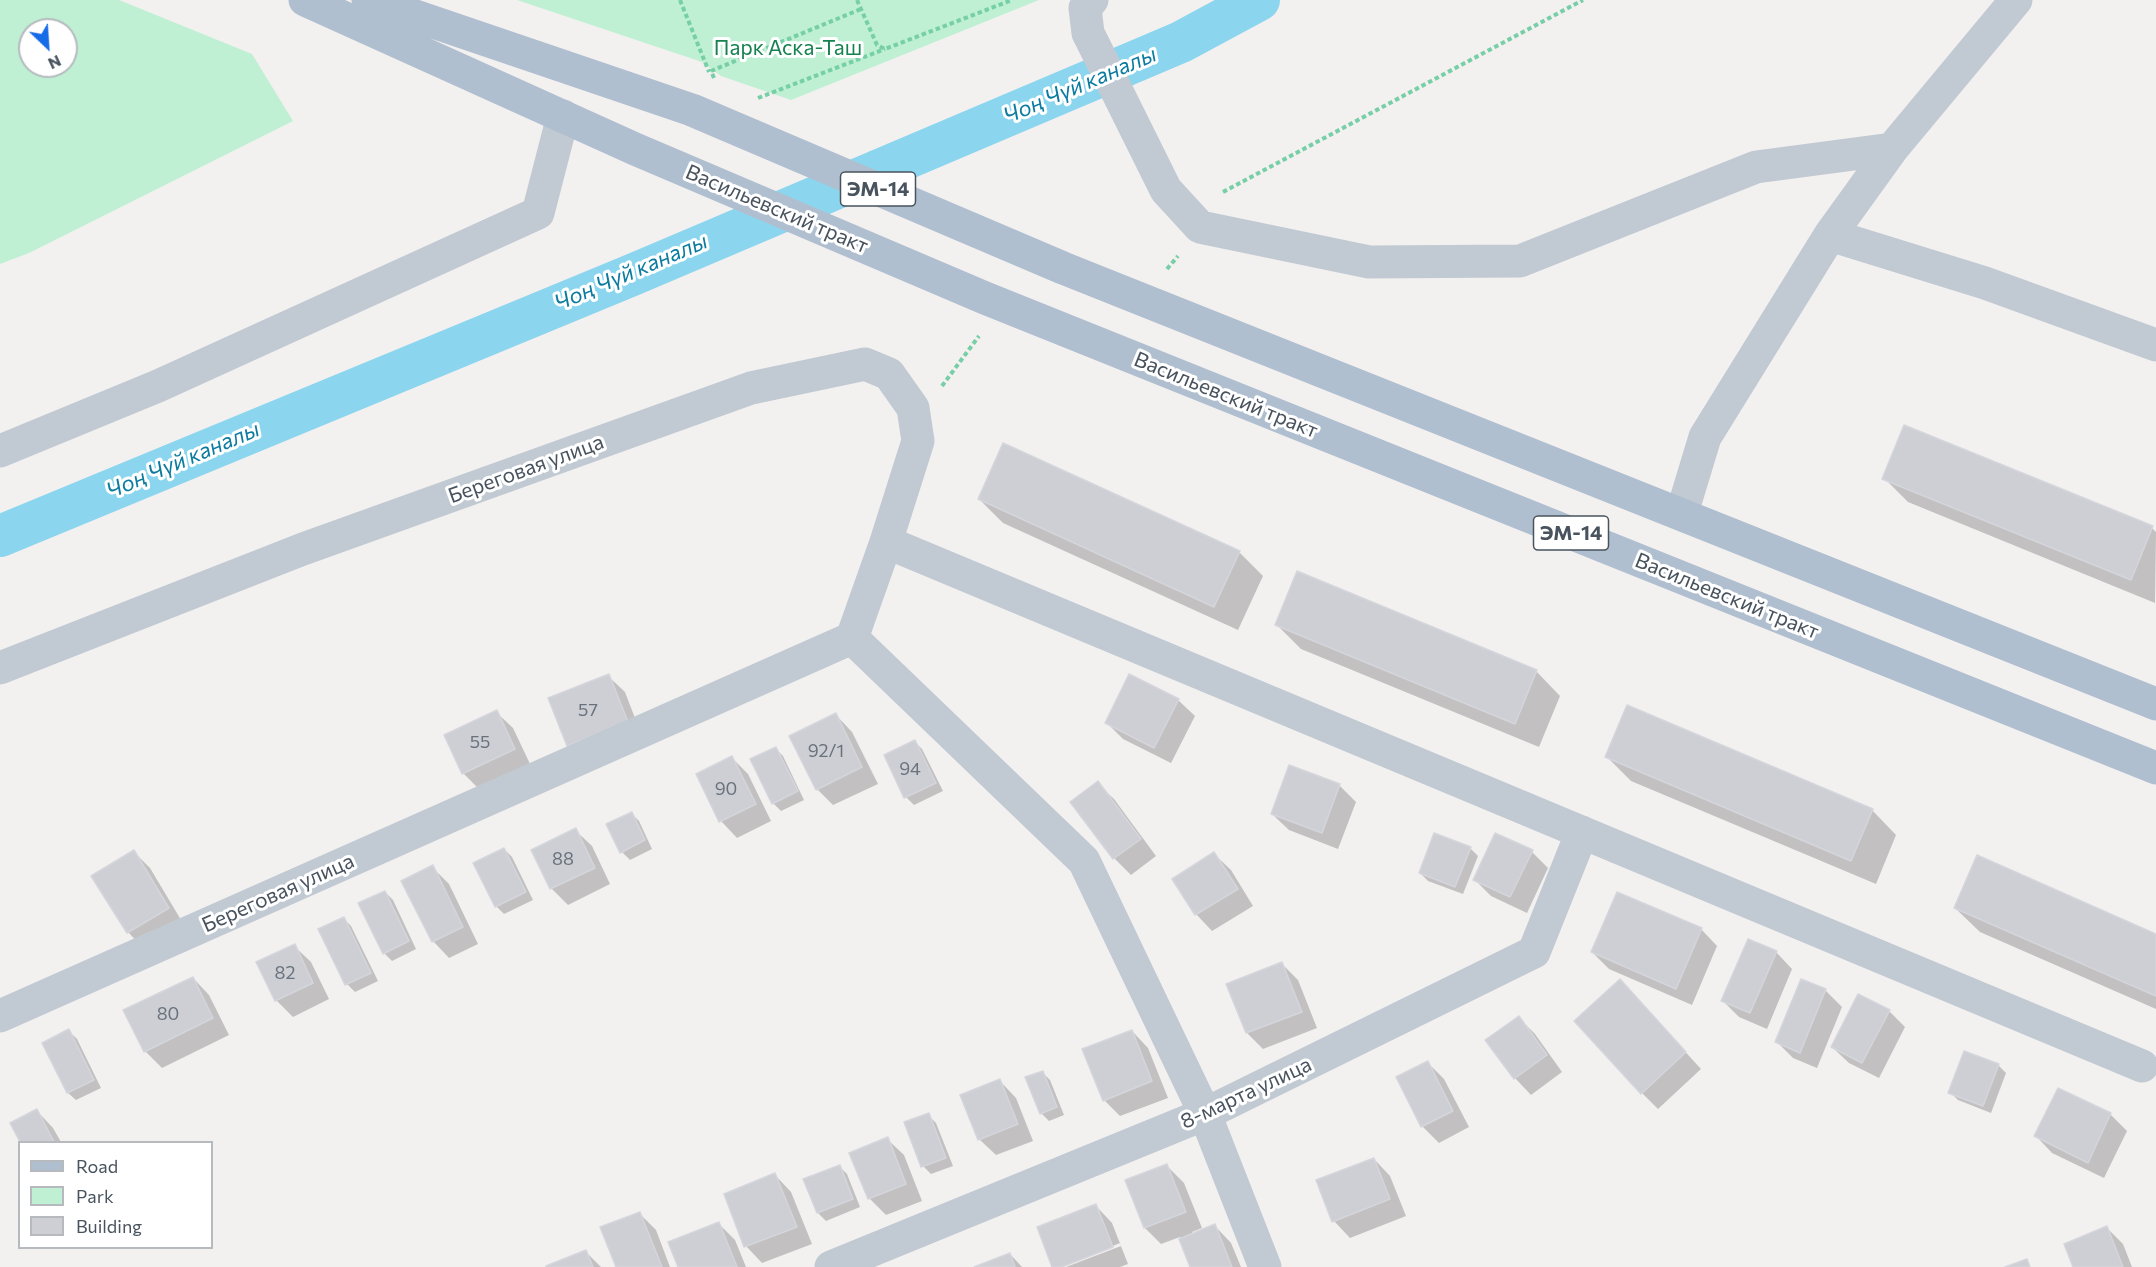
<!DOCTYPE html>
<meta charset="utf-8">
<style>
body{margin:0}
#map{position:relative;width:2156px;height:1267px;overflow:hidden;background:#f3f0f0;font-family:Commissioner,sans-serif}
canvas{display:block}
.legend{position:absolute;left:18px;top:1141px;width:195px;height:108px;box-sizing:border-box;background:#fff;border:2px solid #b6babf;margin:0;padding:8px 10px;list-style:none;font-size:18px;color:#48535e}
.legend li{display:flex;align-items:center;gap:12px;height:30px}
.legend b{width:30px;border:2px solid #b6babf}
.north{position:absolute;left:18px;top:18px;width:60px;height:60px;box-sizing:border-box;background:#fff;border:2px solid #b6babf;border-radius:50%;rotate:155deg;font-size:16px;font-weight:700;line-height:24px;text-align:center;color:#48535e}
.north::after{content:'';display:block;margin:auto;width:21px;height:27px;background:#166be6;clip-path:polygon(50% 0,100% 100%,50% 72%,0 100%)}
</style>
<div id="map">
<canvas width="2156" height="1267"></canvas>
<ul class="legend">
<li><b style="height:8px;background:#b0bfcf"></b>Road</li>
<li><b style="height:16px;background:#bff0d3"></b>Park</li>
<li><b style="height:16px;background:#cdcfd5"></b>Building</li>
</ul>
<div class="north">N</div>
</div>
<script>
const ctx = document.querySelector('canvas').getContext('2d');
ctx.lineJoin = 'round';
function fill(path, color) {
  ctx.fillStyle = color;
  ctx.fill(path, 'evenodd');
}
function shape(rows) {
  const path = new Path2D();
  for (const r of rows) {
    path.moveTo(r[0], r[1]);
    for (let i = 2; i < r.length; i += 2) path.lineTo(r[i], r[i + 1]);
  }
  return path;
}
function trace(path, color, width, dash) {
  ctx.strokeStyle = color;
  ctx.lineWidth = width;
  ctx.lineCap = dash ? 'butt' : 'round';
  ctx.setLineDash(dash || []);
  ctx.stroke(path);
}
function write(font, color, halo, rows, align = 'center') {
  ctx.font = font + ' Commissioner,sans-serif';
  ctx.lineWidth = 6;
  ctx.setLineDash([]);
  ctx.textBaseline = 'middle';
  ctx.strokeStyle = halo;
  ctx.fillStyle = color;
  for (const [text, x, y, turn = 0] of rows) {
    ctx.save();
    ctx.translate(x, y);
    ctx.rotate((+turn || 0) * Math.PI / 180);
    ctx.textAlign = isNaN(turn) ? turn : align;
    if (halo) ctx.strokeText(text, 0, 0);
    ctx.fillText(text, 0, 0);
    ctx.restore();
  }
}
const green = shape([
 [0,0,119,0,252,54,293,121,29,253,0,264],
 [30,30,66,30,66,66,30,66],
 [517,0,1039,0,791,100,721,76,702,62]
]);
const shadow = shape([
 [1884,478,2152,528,2156,532,2155,603,1908,502],
 [979,499,1239,552,1263,576,1238,630,1003,523],
 [1276,624,1536,671,1560,696,1539,747,1301,649],
 [608,676,625,692,643,739,584,762,568,746],
 [1178,700,1195,716,1171,763,1123,739,1107,723],
 [496,712,513,728,531,766,480,790,464,774,446,736],
 [836,715,852,732,878,784,833,805,817,789],
 [915,742,922,749,943,791,914,805,906,797,886,756],
 [775,748,783,756,804,800,781,811,773,803],
 [1607,757,1872,810,1896,835,1876,884,1631,781],
 [732,758,748,774,771,821,737,838,721,821],
 [1290,767,1340,786,1356,802,1338,849,1289,830,1272,814],
 [1097,783,1114,799,1156,856,1131,875,1114,858,1072,802],
 [631,813,639,821,652,849,630,860,622,852],
 [575,830,592,846,610,884,568,905,551,888],
 [1470,848,1478,856,1463,894,1428,881,1420,873],
 [504,849,512,857,533,900,504,914,496,906],
 [134,852,150,868,184,925,144,949,128,932],
 [1532,852,1548,868,1527,913,1491,896,1475,880],
 [1214,854,1231,870,1253,906,1212,931,1196,914],
 [432,867,449,884,478,944,449,958,433,941],
 [385,892,393,900,416,949,392,961,384,953],
 [1955,908,2156,936,2156,1009,1980,932],
 [343,918,351,926,378,981,355,992,347,984,320,930],
 [1701,929,1717,946,1692,1005,1609,969,1592,952],
 [294,946,311,962,329,999,293,1017,276,1000,258,963],
 [1776,952,1792,969,1767,1029,1739,1017,1723,1001],
 [1282,964,1298,980,1317,1028,1263,1049,1247,1033],
 [193,978,209,995,229,1035,162,1068,145,1051],
 [1802,981,1826,991,1842,1007,1817,1068,1793,1058,1777,1042],
 [1636,998,1701,1069,1658,1109,1642,1093],
 [1889,1011,1905,1027,1879,1078,1849,1063,1832,1047],
 [1519,1018,1535,1034,1562,1072,1531,1095,1515,1078,1487,1041],
 [69,1031,77,1039,101,1088,76,1100,68,1093],
 [1132,1031,1148,1048,1168,1098,1120,1116,1104,1100],
 [1428,1063,1444,1079,1469,1127,1439,1143,1422,1126],
 [1998,1065,2006,1073,1991,1113,1958,1100,1950,1092],
 [1042,1072,1050,1080,1064,1115,1049,1121,1041,1113],
 [1000,1081,1016,1098,1033,1141,996,1155,979,1139],
 [2059,1090,2111,1115,2127,1131,2104,1178,2052,1153,2036,1136],
 [37,1111,53,1128,61,1142,21,1142,12,1123],
 [928,1115,936,1123,953,1166,931,1174,923,1166],
 [887,1139,904,1155,922,1201,886,1215,869,1198],
 [1374,1159,1390,1176,1406,1216,1350,1238,1334,1221],
 [839,1166,847,1174,860,1207,826,1221,818,1213,805,1180],
 [1167,1166,1184,1183,1202,1228,1192,1232,1193,1235,1215,1226,1231,1243,1241,1267,1192,1267,1180,1237,1161,1244,1145,1228],
 [775,1175,791,1192,812,1244,762,1263,746,1246,726,1195],
 [1096,1206,1112,1223,1128,1264,1120,1267,1066,1267,1121,1246,1120,1243,1061,1267,1054,1267],
 [639,1213,656,1230,670,1267,617,1267],
 [719,1224,735,1240,746,1267,680,1267],
 [2107,1228,2123,1244,2132,1267,2075,1267],
 [586,1252,601,1267,548,1267],
 [1010,1254,1022,1267,978,1267]
]);
const canal = shape([
 [0,536,632,275,1181,42,1259,0]
]);
const building = shape([
 [1904,425,2153,526,2131,580,1882,479,1904,425],
 [1003,443,1240,551,1214,607,978,499,1003,443],
 [1297,571,1537,670,1515,724,1275,625,1297,571],
 [609,674,628,722,567,746,548,698,609,674],
 [1129,674,1179,699,1154,748,1105,723,1129,674],
 [1627,705,1873,809,1851,861,1605,757,1627,705],
 [497,710,515,749,462,774,444,735,497,710],
 [836,713,862,767,816,790,789,736,836,713],
 [915,740,936,783,904,798,884,755,915,740],
 [776,747,798,791,772,804,750,759,776,747],
 [732,756,756,804,719,822,696,774,732,756],
 [1289,765,1340,784,1322,833,1271,814,1289,765],
 [1098,781,1141,839,1113,859,1070,802,1098,781],
 [632,812,645,840,620,853,606,824,632,812],
 [576,828,595,868,550,889,531,850,576,828],
 [1434,833,1471,847,1455,887,1419,873,1434,833],
 [1495,833,1533,850,1510,897,1473,880,1495,833],
 [504,848,526,892,495,907,473,863,504,848],
 [134,850,169,908,127,933,91,876,134,850],
 [1214,852,1238,889,1195,915,1172,879,1214,852],
 [1977,855,2156,934,2156,996,1954,908,1977,855],
 [433,865,463,927,432,942,401,881,433,865],
 [385,891,409,941,383,954,358,903,385,891],
 [1617,892,1702,928,1676,989,1591,952,1617,892],
 [344,917,371,973,345,985,318,929,344,917],
 [1748,939,1777,951,1750,1013,1721,1001,1748,939],
 [295,944,313,983,275,1001,256,962,295,944],
 [1282,962,1302,1012,1246,1033,1226,984,1282,962],
 [193,977,213,1018,144,1052,123,1010,193,977],
 [1620,979,1686,1052,1641,1094,1574,1021,1620,979],
 [1801,979,1826,989,1800,1053,1775,1042,1801,979],
 [1858,994,1890,1010,1862,1063,1831,1047,1858,994],
 [1519,1016,1547,1055,1514,1079,1485,1040,1519,1016],
 [69,1029,94,1080,67,1093,42,1043,69,1029],
 [1132,1030,1152,1081,1103,1101,1082,1049,1132,1030],
 [1964,1051,1999,1064,1983,1106,1948,1093,1964,1051],
 [1428,1061,1453,1111,1421,1127,1396,1077,1428,1061],
 [1043,1071,1057,1107,1040,1114,1025,1077,1043,1071],
 [1000,1079,1018,1124,978,1140,960,1095,1000,1079],
 [2058,1088,2111,1113,2088,1163,2034,1136,2058,1088],
 [37,1109,54,1142,20,1142,10,1123,37,1109],
 [929,1113,946,1158,921,1167,904,1122,929,1113],
 [888,1137,906,1184,868,1199,849,1153,888,1137],
 [1374,1158,1390,1199,1332,1222,1316,1180,1374,1158],
 [1167,1164,1186,1212,1144,1228,1125,1180,1167,1164],
 [840,1165,853,1199,817,1213,803,1179,840,1165],
 [775,1173,797,1227,744,1247,724,1194,775,1173],
 [1096,1204,1113,1247,1062,1267,1052,1267,1037,1227,1096,1204],
 [640,1212,662,1267,616,1267,600,1227,640,1212],
 [719,1222,737,1267,678,1267,668,1242,719,1222],
 [1215,1224,1232,1267,1190,1267,1179,1239,1215,1224],
 [2107,1226,2123,1267,2073,1267,2064,1244,2107,1226],
 [586,1250,593,1267,546,1267,546,1266,586,1250],
 [1010,1253,1015,1267,974,1267,1010,1253],
 [2027,1259,2030,1267,2005,1267,2027,1259]
]);
const path = shape([
 [680,0,709,72],
 [857,0,877,45,885,49,1012,0],
 [714,78,711,71,861,9],
 [758,98,885,49],
 [1223,192,1583,0],
 [1167,269,1178,256],
 [942,386,979,336]
]);
const street = shape([
 [1092,0,1085,8,1088,33,1166,190,1200,227,1369,262,1520,261,1756,167,1892,149],
 [1830,235,1985,283,2156,345],
 [0,451,158,386,538,213,563,116],
 [1682,513,1705,437,1830,235,1892,149,2016,0],
 [852,638,886,542,2142,1066],
 [852,638,1084,861,1205,1114,1265,1267],
 [0,668,303,549,751,388,865,364,889,374,913,408,918,441,886,542],
 [0,1016,852,638],
 [831,1267,1205,1114,1534,952,1582,832]
]);
const primary = shape([
 [305,0,635,149,985,298,2156,768],
 [368,0,692,110,1063,268,2156,704]
]);
const numberNames = [
 ["57",588,710],
 ["55",480,742],
 ["92/1",826,751],
 ["94",910,769],
 ["90",726,789],
 ["88",563,859],
 ["82",285,973],
 ["80",168,1014]
];
const shields = [
 [878,189,75],
 [1571,533,75]
];
const shieldNames = [
 ["ЭМ-14",878,189],
 ["ЭМ-14",1571,533]
];
const parkNames = [
 ["Парк Аска-Таш",788,48]
];
const streetNames = [
 ["Васильевский тракт",777,209,23],
 ["Васильевский тракт",1226,395,22],
 ["Береговая улица",526,469,-20],
 ["Васильевский тракт",1727,596,22],
 ["Береговая улица",278,893,-24],
 ["8-марта улица",1246,1093,-25]
];
const waterNames = [
 ["Чоң Чүй каналы",1080,85,-23],
 ["Чоң Чүй каналы",631,272,-23],
 ["Чоң Чүй каналы",183,460,-23]
];
fill(green, '#bff0d3');
fill(shadow, '#0003');
trace(canal, '#8bd6ee', 42);
fill(building, '#cdcfd5');
trace(building, '#d4d6dc', 1.5);
trace(path, '#76cfa6', 4, [4.5, 3]);
trace(street, '#c1cad2', 33);
trace(primary, '#b0bfcf', 33);
write('18px', '#69727c', null, numberNames);
for (const [x, y, w] of shields) {
  const box = new Path2D();
  box.roundRect(x - w / 2, y - 17, w, 34, 4.5);
  ctx.fillStyle = '#fff';
  ctx.fill(box);
  trace(box, '#48535e', 1.5);
}
write('bold 20px', '#48535e', null, shieldNames);
write('21px', '#16824f', '#fff', parkNames);
write('21px', '#48535e', '#fff', streetNames);
write('italic 22px', '#0b7b9f', '#fff', waterNames);
</script>
